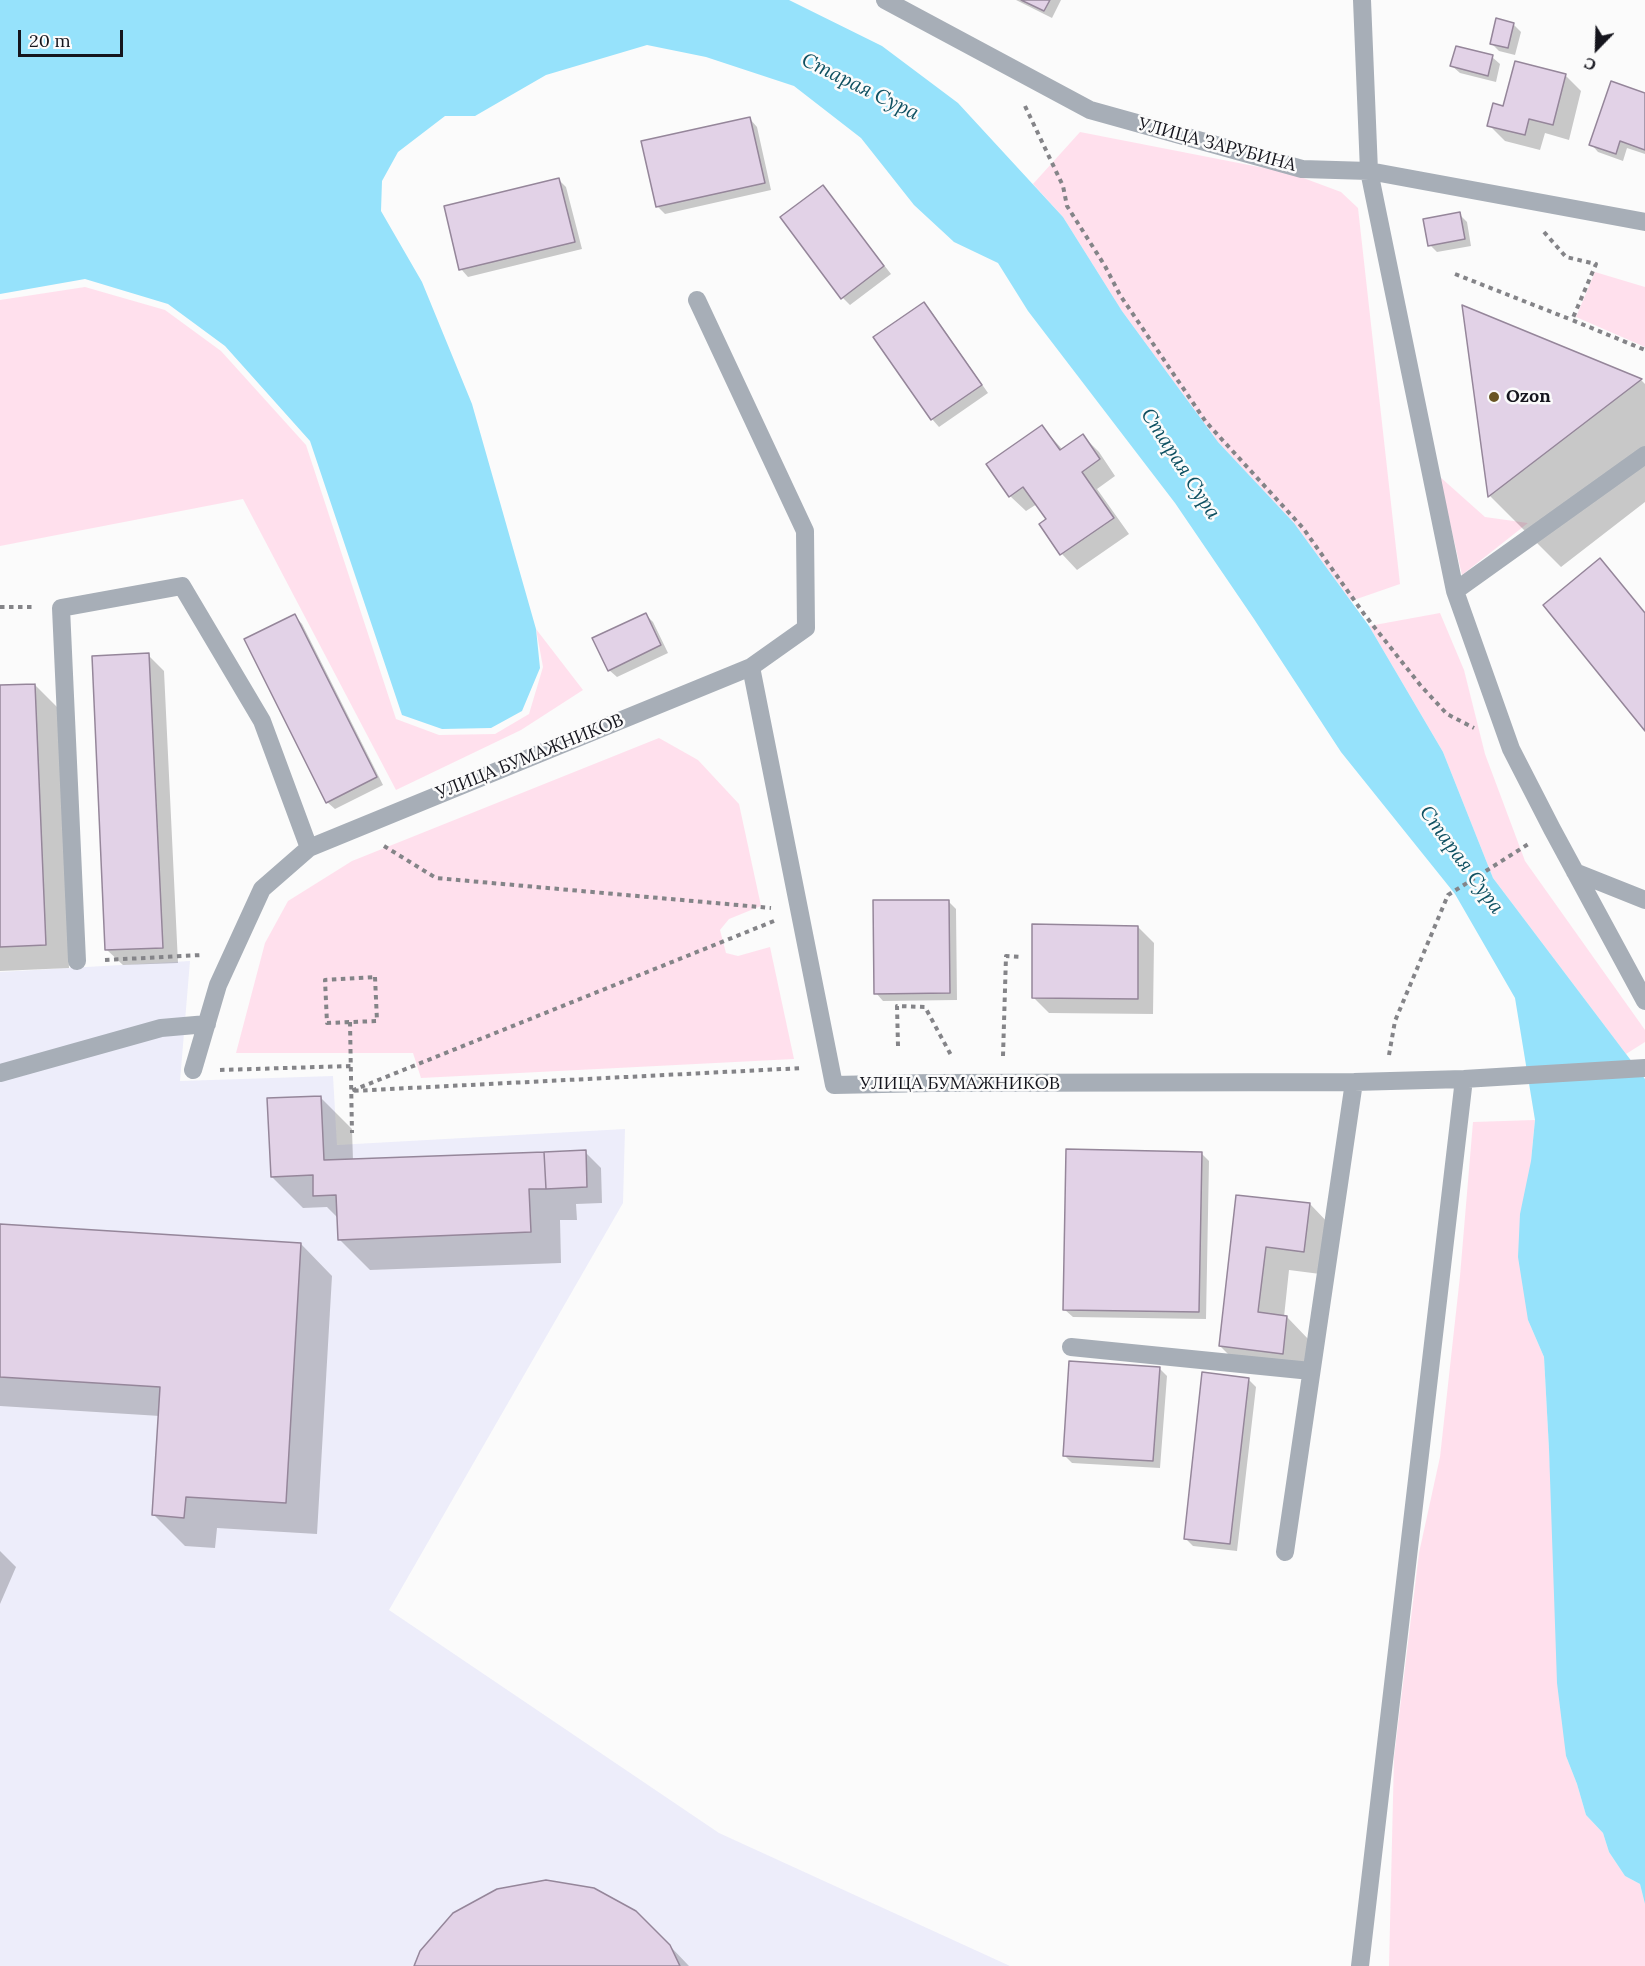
<!DOCTYPE html>
<meta charset="utf-8">
<style>
body{margin:0}
#map{position:relative;width:1645px;height:1966px;overflow:hidden;background:#fbfbfb;font-family:Lora,serif}
canvas{display:block}
.north{position:absolute;left:1567px;top:18px;width:60px;height:60px;-webkit-text-stroke:4px #fbfbfb;paint-order:stroke;rotate:203deg;font-size:16px;font-weight:700;line-height:24px;text-align:center;color:#15151d}
.north::after{content:'';display:block;margin:auto;width:21px;height:27px;background:#15151d;clip-path:polygon(50% 0,100% 100%,50% 72%,0 100%)}
.scale{position:absolute;left:18px;top:30px;width:105px;height:27px;box-sizing:border-box;border:3px solid #15151d;border-top:0;padding-left:8px;font-size:18px;line-height:21px;white-space:nowrap;color:#15151d;-webkit-text-stroke:4px #fbfbfb;paint-order:stroke}
</style>
<div id="map">
<canvas width="1645" height="1966"></canvas>
<div class="north">С</div>
<div class="scale">20 m</div>
</div>
<script>
const ctx = document.querySelector('canvas').getContext('2d');
ctx.lineJoin = 'round';
function fill(path, color) {
  ctx.fillStyle = color;
  ctx.fill(path, 'evenodd');
}
function shape(rows) {
  const path = new Path2D();
  for (const r of rows) {
    path.moveTo(r[0], r[1]);
    for (let i = 2; i < r.length; i += 2) path.lineTo(r[i], r[i + 1]);
  }
  return path;
}
function trace(path, color, width, dash) {
  ctx.strokeStyle = color;
  ctx.lineWidth = width;
  ctx.lineCap = dash ? 'butt' : 'round';
  ctx.setLineDash(dash || []);
  ctx.stroke(path);
}
function write(font, color, halo, rows, align = 'center') {
  ctx.font = font + ' Lora,serif';
  ctx.lineWidth = 5;
  ctx.setLineDash([]);
  ctx.textBaseline = 'middle';
  ctx.strokeStyle = halo;
  ctx.fillStyle = color;
  for (const [text, x, y, turn = 0] of rows) {
    ctx.save();
    ctx.translate(x, y);
    ctx.rotate((+turn || 0) * Math.PI / 180);
    ctx.textAlign = isNaN(turn) ? turn : align;
    if (halo) ctx.strokeText(text, 0, 0);
    ctx.fillText(text, 0, 0);
    ctx.restore();
  }
}
const built = shape([
 [190,961,180,1081,333,1076,337,1145,625,1129,623,1203,389,1610,719,1833,1010,1966,0,1966,0,972]
]);
const green = shape([
 [1080,132,1290,173,1341,192,1358,208,1400,584,1351,601,1294,523,1218,442,1122,311,1063,217,1033,184],
 [1595,272,1645,287,1645,347,1576,317],
 [85,287,165,310,221,351,306,445,396,719,439,735,495,734,529,714,543,667,536,629,583,690,521,730,396,790,243,499,0,546,0,300],
 [1439,476,1485,517,1528,523,1462,575],
 [1440,613,1464,670,1485,754,1525,861,1645,1030,1645,1042,1626,1054,1493,878,1443,752,1369,626],
 [659,738,698,760,739,804,761,906,729,919,720,930,726,953,738,956,770,947,794,1059,421,1078,413,1053,236,1053,265,943,288,901,352,861],
 [1535,1120,1531,1161,1528,1320,1544,1357,1566,1756,1577,1784,1586,1815,1603,1833,1609,1852,1625,1876,1640,1884,1645,1904,1645,1966,1389,1966,1394,1757,1419,1553,1440,1457,1460,1276,1473,1122]
]);
const water = shape([
 [0,0,789,0,882,46,958,103,1063,217,1122,311,1218,442,1294,523,1369,626,1443,752,1493,878,1645,1079,1645,1904,1640,1884,1625,1876,1609,1852,1603,1833,1586,1815,1577,1784,1566,1756,1557,1683,1549,1449,1544,1357,1528,1320,1518,1257,1520,1214,1531,1161,1535,1120,1515,998,1455,894,1341,752,1254,619,1175,503,1028,311,998,263,954,242,914,205,861,138,794,86,706,57,647,45,546,75,475,116,445,116,398,152,382,181,381,211,422,282,472,404,536,629,540,668,522,711,491,728,442,729,402,715,310,441,225,346,168,304,85,279,0,294]
]);
const shadow = shape([
 [1016,0,1061,0,1052,18],
 [1513,24,1521,32,1515,55,1499,51,1491,43],
 [1492,57,1500,64,1496,82,1460,73,1452,66],
 [1565,75,1581,91,1569,140,1545,133,1540,150,1505,141,1489,125,1504,108],
 [1645,94,1645,154,1627,148,1623,161,1598,152,1591,144],
 [750,119,757,127,771,190,665,214,657,206],
 [559,180,566,187,582,249,468,277,461,269],
 [823,187,891,274,850,305,843,298],
 [1459,214,1467,222,1471,246,1437,252,1430,245],
 [924,304,931,311,988,393,939,427,932,419],
 [1464,308,1641,380,1645,384,1645,502,1561,567,1490,496],
 [1042,427,1063,450,1083,436,1099,452,1115,476,1097,489,1129,534,1077,570,1062,554,1041,524,1048,520,1037,504,1026,511,1010,496],
 [645,614,653,622,668,653,617,677,609,670],
 [295,616,302,624,383,785,335,809,327,802],
 [148,655,164,671,178,963,123,965,107,950],
 [35,685,59,709,69,968,0,971,0,687],
 [948,901,956,909,957,1000,883,1001,876,993],
 [1138,927,1154,943,1153,1014,1049,1013,1033,997],
 [321,1098,352,1129,353,1161,585,1152,601,1168,602,1203,576,1204,577,1220,560,1220,561,1263,370,1270,339,1239,338,1218,327,1207,303,1208,272,1177],
 [1201,1153,1209,1161,1206,1319,1073,1317,1065,1310],
 [1238,1196,1310,1204,1333,1228,1328,1275,1289,1270,1284,1317,1287,1317,1310,1341,1306,1377,1244,1370,1220,1346],
 [0,1226,301,1244,332,1276,317,1534,217,1528,215,1548,185,1546,154,1515,160,1416,0,1406],
 [1159,1368,1167,1376,1160,1468,1072,1463,1064,1455],
 [1248,1379,1256,1387,1237,1551,1193,1546,1185,1538],
 [0,1551,16,1567,0,1604],
 [668,1944,689,1966,415,1966]
]);
const building = shape([
 [1021,0,1050,0,1044,11,1021,0],
 [1496,18,1514,23,1508,48,1490,44,1496,18],
 [1456,46,1493,55,1488,76,1450,66,1456,46],
 [1515,61,1566,74,1553,125,1529,119,1525,135,1487,126,1493,103,1503,106,1515,61],
 [1611,81,1645,93,1645,150,1620,141,1616,154,1589,145,1611,81],
 [750,117,765,183,656,207,641,141,750,117],
 [559,178,575,242,459,270,444,206,559,178],
 [823,185,884,266,841,299,780,217,823,185],
 [1460,212,1465,239,1428,246,1423,219,1460,212],
 [924,302,982,385,931,420,873,337,924,302],
 [1462,305,1642,379,1488,497,1462,305],
 [1042,425,1060,450,1083,434,1100,459,1082,472,1114,518,1060,555,1039,524,1046,519,1023,487,1009,497,986,464,1042,425],
 [1600,558,1645,613,1645,731,1543,605,1600,558],
 [646,613,661,645,608,671,592,638,646,613],
 [295,614,377,777,326,803,244,639,295,614],
 [149,653,163,948,105,950,92,656,149,653],
 [35,684,46,945,0,947,0,685,35,684],
 [873,900,949,900,950,993,874,994,873,900],
 [1032,924,1138,926,1138,999,1032,998,1032,924],
 [321,1096,324,1160,544,1152,546,1189,529,1189,531,1232,338,1240,336,1195,313,1196,313,1175,271,1177,267,1098,321,1096],
 [1066,1149,1202,1152,1199,1312,1063,1310,1066,1149],
 [586,1150,587,1187,546,1189,544,1152,586,1150],
 [1236,1195,1310,1203,1304,1252,1266,1247,1258,1312,1287,1316,1283,1354,1219,1346,1236,1195],
 [0,1224,301,1243,286,1503,186,1497,184,1518,152,1515,160,1387,0,1377,0,1224],
 [1069,1361,1160,1367,1153,1461,1063,1456,1069,1361],
 [1202,1372,1249,1378,1230,1544,1184,1539,1202,1372],
 [546,1880,594,1888,636,1911,670,1945,680,1966,414,1966,420,1951,453,1913,497,1889,546,1880]
]);
const path = shape([
 [1025,106,1063,186,1067,206,1105,266,1120,295,1206,422,1303,528,1364,614,1421,686,1447,714,1474,728],
 [1544,232,1566,257,1596,264,1572,320,1645,350],
 [1455,274,1572,320],
 [0,607,36,607],
 [384,846,436,878,771,908],
 [774,921,351,1091,803,1068],
 [105,960,202,955],
 [375,977,377,1021,327,1023,325,980,375,977],
 [350,1022,352,1133],
 [898,1046,897,1006,925,1007,952,1057],
 [1389,1055,1395,1021,1448,895,1530,843],
 [1003,1056,1006,956,1022,957],
 [220,1070,351,1066]
]);
const minor = shape([
 [885,0,1090,110,1302,169,1369,171,1645,222],
 [1362,0,1369,171,1455,591,1511,749,1552,829,1645,1001],
 [697,300,805,531,806,628,751,667],
 [1455,591,1645,455],
 [1575,872,1645,900],
 [77,961,61,608,182,586,262,721,309,848],
 [193,1070,218,985,262,889,309,848,751,667,834,1085,931,1083,1354,1082,1464,1079,1645,1068],
 [0,1073,161,1028,207,1024],
 [1071,1347,1311,1371],
 [1285,1552,1354,1082],
 [1360,1966,1464,1079]
]);
const markers = [
 [1494,397,6,"#695524"]
];
const streetNames = [
 ["УЛИЦА ЗАРУБИНА",1217,145,15],
 ["УЛИЦА БУМАЖНИКОВ",530,757,-22],
 ["УЛИЦА БУМАЖНИКОВ",960,1084]
];
const poiNames = [
 ["Ozon",1506,397]
];
const waterNames = [
 ["Старая Сура",860,87,26],
 ["Старая Сура",1180,464,57],
 ["Старая Сура",1461,860,54]
];
fill(built, '#ededfa');
fill(green, '#ffe0ed');
fill(water, '#96e2fb');
fill(shadow, '#0003');
fill(building, '#e2d2e7');
trace(building, '#95869a', 1.5);
trace(path, '#848488', 4, [4.5, 4.5]);
trace(minor, '#a7aeb7', 18);
for (const [x, y, r, color] of markers) {
  const dot = new Path2D();
  dot.arc(x, y, r, 0, 2 * Math.PI);
  ctx.fillStyle = color;
  ctx.fill(dot);
  trace(dot, '#fbfbfb', 2);
}
write('18px', '#15151d', '#fbfbfb', streetNames);
write('bold 18px', '#15151d', '#fbfbfb', poiNames, 'left');
write('italic 20px', '#0e5061', '#fbfbfb', waterNames);
</script>
